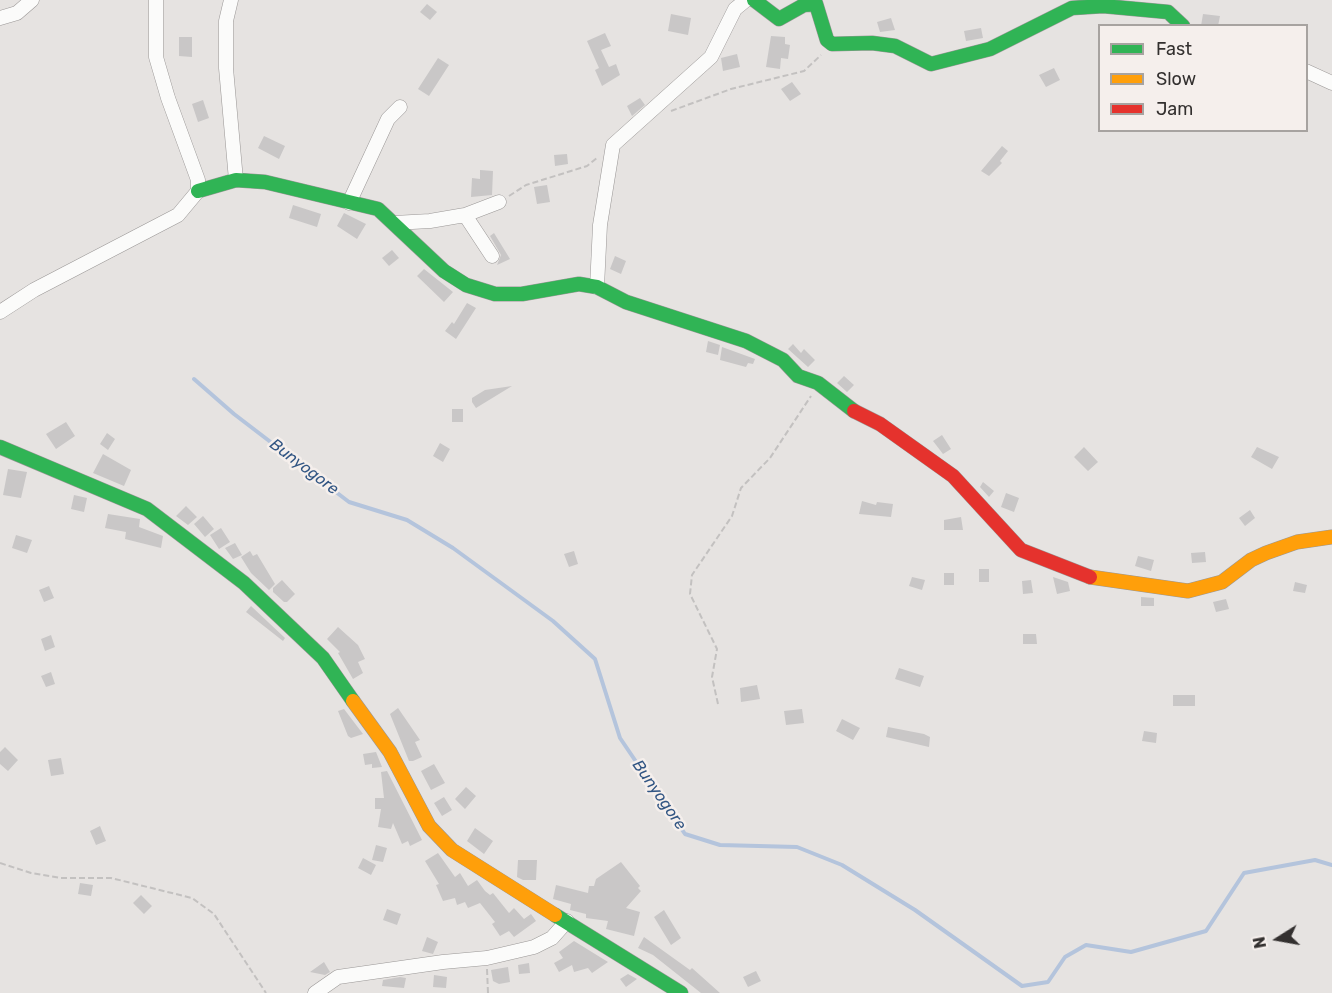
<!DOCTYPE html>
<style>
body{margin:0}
#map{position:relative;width:1332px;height:993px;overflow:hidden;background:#e6e3e1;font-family:Rubik,sans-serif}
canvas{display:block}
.legend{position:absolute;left:1098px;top:24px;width:210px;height:108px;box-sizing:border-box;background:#f5efec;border:2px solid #a7a3a0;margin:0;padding:8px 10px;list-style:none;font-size:18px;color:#33302f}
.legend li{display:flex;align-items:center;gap:12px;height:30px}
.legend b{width:30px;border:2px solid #a7a3a0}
.north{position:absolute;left:1248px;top:909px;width:60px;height:60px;-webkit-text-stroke:4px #f5efec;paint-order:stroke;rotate:259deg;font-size:16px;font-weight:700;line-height:24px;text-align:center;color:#33302f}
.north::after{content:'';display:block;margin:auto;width:21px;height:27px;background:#33302f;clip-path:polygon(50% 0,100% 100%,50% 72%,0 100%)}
</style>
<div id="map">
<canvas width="1332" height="993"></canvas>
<ul class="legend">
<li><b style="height:8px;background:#30b455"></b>Fast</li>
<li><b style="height:8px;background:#ff9f0a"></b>Slow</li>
<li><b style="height:8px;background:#e5322d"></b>Jam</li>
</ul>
<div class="north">N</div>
</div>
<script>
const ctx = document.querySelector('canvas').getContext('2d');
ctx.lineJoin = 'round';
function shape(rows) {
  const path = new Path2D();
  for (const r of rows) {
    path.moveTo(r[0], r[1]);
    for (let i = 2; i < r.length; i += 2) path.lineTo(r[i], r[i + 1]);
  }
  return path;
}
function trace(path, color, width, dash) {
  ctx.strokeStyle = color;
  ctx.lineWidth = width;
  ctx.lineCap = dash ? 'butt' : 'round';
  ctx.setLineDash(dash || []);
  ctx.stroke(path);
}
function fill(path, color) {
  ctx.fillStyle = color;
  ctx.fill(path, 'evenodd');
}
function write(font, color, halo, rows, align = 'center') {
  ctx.font = font + ' Rubik,sans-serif';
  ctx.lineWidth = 5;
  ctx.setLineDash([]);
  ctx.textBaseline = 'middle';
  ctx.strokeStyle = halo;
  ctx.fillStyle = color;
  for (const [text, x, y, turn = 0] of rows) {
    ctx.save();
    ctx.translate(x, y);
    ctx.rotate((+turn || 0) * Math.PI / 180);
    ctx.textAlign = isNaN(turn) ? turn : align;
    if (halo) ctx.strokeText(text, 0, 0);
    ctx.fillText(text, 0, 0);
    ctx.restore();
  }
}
const stream = shape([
 [194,379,234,414,349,502,407,520,453,548,553,621,595,659,620,738,685,834,720,845,797,847,842,865,915,910,1022,986,1048,982,1065,957,1086,945,1131,952,1206,931,1244,873,1315,860,1332,865]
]);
const building = shape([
 [427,4,437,12,430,20,420,12],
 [671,14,691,18,688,35,668,31],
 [1203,14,1220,16,1218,26,1201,26],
 [891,18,895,30,880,32,877,22],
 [981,28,983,38,966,41,964,31],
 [605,33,611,46,601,50,609,67,616,64,620,75,602,86,595,70,599,68,587,41],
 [771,36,785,37,785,44,790,45,788,59,781,58,780,69,766,67],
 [179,37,192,37,192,57,179,56],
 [737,54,740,67,723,71,721,58],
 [438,58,449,65,429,96,418,89],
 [1054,68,1060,80,1046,87,1039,75],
 [792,82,801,94,790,101,781,89],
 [640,98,645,105,632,116,627,106],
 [203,100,209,118,198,122,192,104],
 [264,136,285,146,279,159,258,148],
 [1002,146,1008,151,1000,161,1002,163,989,176,981,171],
 [567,154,568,164,555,166,554,155],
 [480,170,493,171,492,195,471,197,472,178,480,179],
 [547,185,550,202,537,204,534,187],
 [293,205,321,214,317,227,289,218],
 [344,213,366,224,357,239,337,226],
 [494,233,510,259,497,265,501,255,490,236],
 [392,250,399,258,389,266,382,258],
 [615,256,626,261,621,274,610,269],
 [424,269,453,292,444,302,417,276],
 [467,303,476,308,456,339,445,331,452,322,454,324],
 [708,341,720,345,718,355,706,352],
 [793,344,801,353,804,349,815,360,808,367,788,349],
 [722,347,755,359,753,364,748,363,746,367,720,360],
 [844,376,854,385,847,392,837,383],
 [512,386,476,408,472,402,472,398,485,390],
 [452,409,463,409,463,422,452,422],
 [66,422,75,436,56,449,46,434],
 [107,433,115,439,108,450,100,444],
 [942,435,951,449,943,454,933,441],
 [440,443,450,449,443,462,433,456],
 [1084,447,1098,462,1088,471,1074,457],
 [1257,447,1279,457,1272,469,1251,457],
 [103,454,131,470,124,486,93,473],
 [8,469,27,472,21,498,3,495],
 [983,482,994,491,989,497,980,487],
 [1006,493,1019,498,1014,512,1001,507],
 [74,495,87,498,84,512,71,509],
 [862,501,876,505,877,502,893,504,891,517,859,514],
 [186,506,197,517,188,525,176,516],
 [1250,510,1255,518,1245,526,1239,518],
 [108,514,140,519,139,527,163,536,161,548,125,539,126,532,105,528],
 [203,516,214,529,205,537,194,524],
 [961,517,963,530,944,530,944,520],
 [221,528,230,542,219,549,210,535],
 [16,535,32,540,27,553,12,548],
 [235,543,242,555,233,559,225,548],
 [250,551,253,556,257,554,275,584,269,590,251,573,241,557],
 [574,551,578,564,569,567,564,554],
 [1205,552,1206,562,1192,563,1191,553],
 [1138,556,1154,560,1151,571,1135,566],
 [979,569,989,569,989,582,979,582],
 [944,573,954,573,954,585,944,585],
 [912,577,925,580,922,590,909,586],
 [1053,577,1068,582,1070,591,1057,594],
 [282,580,295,594,287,602,284,602,273,592,273,588],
 [1031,580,1033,593,1023,594,1022,581],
 [1295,582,1307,585,1305,593,1293,591],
 [49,586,54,598,44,602,39,590],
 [1141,597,1154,598,1154,606,1141,606],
 [1226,599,1229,609,1216,612,1213,602],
 [251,606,285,638,283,641,246,612],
 [338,627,358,645,365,659,358,662,363,673,353,679,338,653,340,652,327,639],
 [1023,634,1036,634,1037,644,1023,644],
 [51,635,55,647,45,651,41,639],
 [899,668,924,676,920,687,895,679],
 [51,672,55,684,46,687,41,676],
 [757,685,760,699,741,702,740,688],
 [1173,695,1195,695,1195,706,1173,706],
 [398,708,420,740,415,742,422,757,413,761,409,761,390,714],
 [344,709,363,734,351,738,348,736,338,711],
 [802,709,804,723,786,725,784,711],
 [842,719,860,728,853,740,836,731],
 [888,727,924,734,930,737,929,747,886,737],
 [1144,731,1157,733,1156,743,1142,741],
 [5,747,18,760,8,771,0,764,0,752],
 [376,752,382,767,372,768,372,764,365,765,363,754],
 [61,758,64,774,51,776,48,760],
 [434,764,445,783,431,790,421,771],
 [387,771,422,840,410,846,408,841,402,844,393,823,391,829,378,827,381,809,375,809,375,798,384,798,381,772],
 [466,787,476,796,465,809,455,799],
 [444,797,452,810,442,816,434,803],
 [100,826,106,841,96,845,90,831],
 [475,828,493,841,484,854,467,841],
 [376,845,387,848,383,862,372,860],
 [438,853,455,877,460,873,468,886,477,880,485,891,490,895,493,893,509,913,514,908,524,919,531,914,536,921,514,937,509,931,500,936,492,924,495,922,480,903,468,908,465,902,457,905,455,898,443,901,436,885,439,884,425,861],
 [363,858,376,865,371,875,358,868],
 [518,860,537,860,536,880,523,880,517,877],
 [621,862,640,886,638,888,641,891,626,908,640,912,634,936,606,929,608,921,586,918,586,914,570,910,571,904,553,899,556,885,588,893,589,886,594,886,596,879],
 [80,883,93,885,91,896,78,894],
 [141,895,152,906,144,914,133,903],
 [387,909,401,914,397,925,383,920],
 [664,910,681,938,671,945,654,917],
 [427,937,438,942,433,954,422,951],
 [644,937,690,970,692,968,720,993,701,993,653,955,638,948],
 [574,941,608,962,592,973,588,968,574,972,572,965,559,972,554,963,563,958,559,952],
 [324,962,330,972,325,975,310,972],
 [529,963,530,973,519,974,518,965],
 [508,967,510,982,499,984,493,981,491,970],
 [756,971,761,981,748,987,743,977],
 [628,974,637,979,626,987,620,979],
 [434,975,447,977,446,988,433,987],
 [400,977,406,978,404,988,382,986,383,980]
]);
const path = shape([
 [671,111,731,89,804,71,821,55],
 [509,196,526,185,587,166,597,158],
 [718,704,712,677,717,649,690,594,692,575,732,516,741,488,770,458,811,396],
 [0,863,31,873,61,878,111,878,192,898,214,914,266,993],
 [487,969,488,993]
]);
const street = shape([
 [231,0,226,21,226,68,236,180],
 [0,18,17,13,32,0],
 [1306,71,1332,83],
 [349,203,388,119,400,107],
 [465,215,492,256],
 [394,223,430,221,465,215,499,202],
 [597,287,600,225,613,145,711,57,735,9,746,0],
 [0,312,34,290,178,215,198,191,198,180,168,98,156,57,156,0],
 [315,993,338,977,443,962,487,958,534,947,552,938,567,921]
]);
const fast = shape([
 [754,0,779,19,804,5,816,4,827,40,832,44,872,43,895,46,931,64,990,49,1072,8,1103,6,1168,12,1183,26],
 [198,191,236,180,265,182,378,209,444,271,466,285,495,294,522,294,579,284,597,287,626,302,746,341,783,360,798,376,818,383,854,411],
 [0,447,147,509,244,583,323,658,353,701],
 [555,915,681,993]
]);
const slow = shape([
 [1090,577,1188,591,1222,582,1251,560,1266,553,1297,542,1332,537],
 [353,701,390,752,429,826,452,850,555,915]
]);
const jam = shape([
 [854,411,880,424,953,476,1021,550,1090,577]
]);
const waterNames = [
 ["Bunyogore",304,467,37],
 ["Bunyogore",659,795,55]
];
trace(stream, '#b4c4dc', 4);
fill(building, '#c9c7c7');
trace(street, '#9a9796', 15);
trace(fast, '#9a9796', 15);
trace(slow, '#9a9796', 15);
trace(jam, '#9a9796', 15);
trace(path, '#c3c1c0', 2, [6, 3]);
trace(street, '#fbfbfa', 14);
trace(fast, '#30b455', 14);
trace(slow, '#ff9f0a', 14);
trace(jam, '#e5322d', 14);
write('italic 16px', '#315583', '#f5efec', waterNames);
</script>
